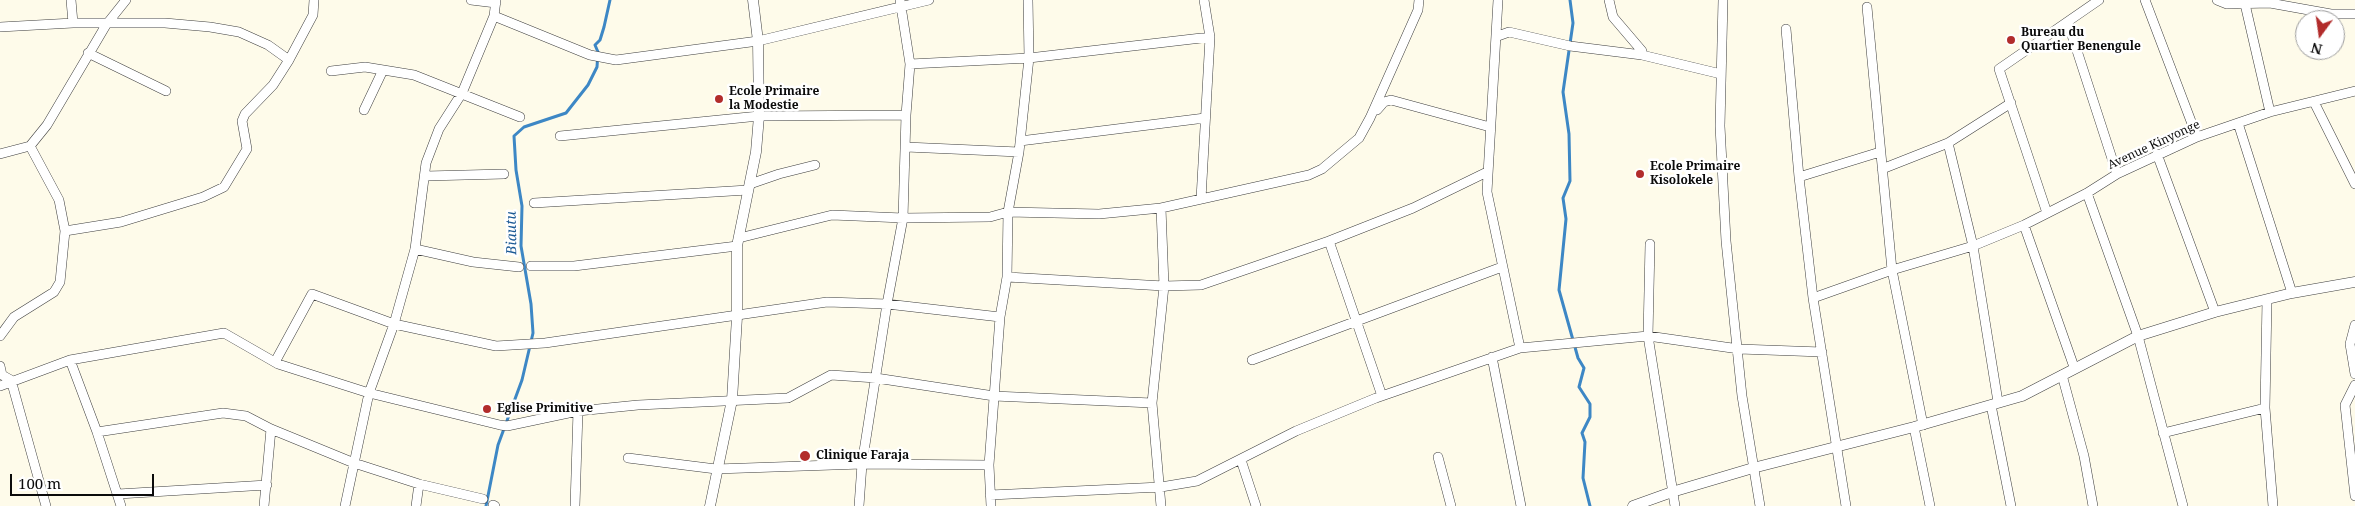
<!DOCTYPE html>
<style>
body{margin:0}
#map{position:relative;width:2355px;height:506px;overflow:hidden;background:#fefbea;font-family:"Noto Serif",serif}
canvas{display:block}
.north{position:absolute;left:2295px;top:10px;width:50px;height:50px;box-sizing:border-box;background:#fff;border:1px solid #9d9d9d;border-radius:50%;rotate:194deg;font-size:14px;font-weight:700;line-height:20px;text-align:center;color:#0b0b0b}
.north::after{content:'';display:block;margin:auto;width:18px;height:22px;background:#b22c2b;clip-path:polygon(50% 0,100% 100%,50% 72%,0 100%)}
.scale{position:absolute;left:10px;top:474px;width:144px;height:22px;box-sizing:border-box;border:2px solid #0b0b0b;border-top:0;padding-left:6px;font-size:15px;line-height:18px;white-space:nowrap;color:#0b0b0b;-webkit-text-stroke:4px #fff;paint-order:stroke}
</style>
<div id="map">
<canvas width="2355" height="506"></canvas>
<div class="north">N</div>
<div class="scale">100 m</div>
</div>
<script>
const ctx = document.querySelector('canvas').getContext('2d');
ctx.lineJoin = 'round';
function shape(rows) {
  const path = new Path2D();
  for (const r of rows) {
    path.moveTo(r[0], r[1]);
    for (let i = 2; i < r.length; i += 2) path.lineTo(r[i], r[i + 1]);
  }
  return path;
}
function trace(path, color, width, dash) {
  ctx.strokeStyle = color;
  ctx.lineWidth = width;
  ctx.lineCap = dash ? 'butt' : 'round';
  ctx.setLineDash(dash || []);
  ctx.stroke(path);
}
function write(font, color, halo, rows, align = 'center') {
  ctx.font = font + ' "Noto Serif",serif';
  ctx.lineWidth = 5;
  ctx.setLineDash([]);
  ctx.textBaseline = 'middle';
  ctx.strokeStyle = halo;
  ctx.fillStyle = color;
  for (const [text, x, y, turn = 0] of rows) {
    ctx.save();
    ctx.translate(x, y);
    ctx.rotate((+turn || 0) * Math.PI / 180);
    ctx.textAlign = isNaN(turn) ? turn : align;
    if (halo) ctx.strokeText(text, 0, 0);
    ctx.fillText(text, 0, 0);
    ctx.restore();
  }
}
const stream = shape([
 [1570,0,1573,23,1563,92,1569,134,1570,181,1563,198,1566,219,1559,290,1578,358,1584,368,1579,387,1590,404,1590,417,1582,433,1585,442,1583,478,1590,506],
 [486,506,498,445,522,380,533,333,531,304,521,246,522,206,516,170,514,136,524,127,566,113,588,85,597,67,598,52,595,45,600,40,604,27,610,0]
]);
const minor = shape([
 [71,0,73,23],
 [471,0,496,3],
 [1498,0,1487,192,1520,348],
 [1609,0,1613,17,1642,51,1642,55],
 [1723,0,1720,126,1726,241,1742,396,1760,506],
 [2145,0,2197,137],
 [2217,0,2227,4,2270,3,2331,14,2355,14],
 [2247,1,2245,4,2270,112],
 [1867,7,1892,270,1923,425],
 [494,16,590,55,616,60,758,41,929,0],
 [2068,23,2117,174],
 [0,27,73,23,165,23,210,27,239,32,268,45,289,60],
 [1786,29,1799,177,1813,298,1846,506],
 [1498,36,1509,32,1570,46,1642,55,1721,74],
 [88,53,166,91],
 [910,64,1029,58,1210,37],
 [331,71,365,67,414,75,520,117],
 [2314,102,2355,184],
 [364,110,383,70],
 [1377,110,1384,102,1391,100,1490,127],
 [2238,123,2292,293],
 [560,136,759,116,906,115],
 [1020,141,1205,118],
 [1948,143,1973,246,1998,402],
 [906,147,1019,152],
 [0,154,30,146,47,125,106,25,126,0],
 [2157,154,2215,312],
 [1882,169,1948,143,2011,103],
 [426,176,504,174],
 [1799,177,1880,152],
 [750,184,779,174,815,165],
 [2087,193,2138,336,2183,506],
 [1201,199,1210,37,1204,0],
 [534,203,748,190],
 [1161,208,1164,286,1152,403,1161,506],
 [2047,213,1999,69,2099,0],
 [2024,225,2074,367],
 [65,231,121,222,203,197,224,187,247,149,242,121,245,114,273,85,289,60,313,15,314,0],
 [739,238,832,215,903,218,990,217,1008,212,1099,214,1161,208,1309,175,1322,169,1359,138,1370,118,1418,10,1419,0],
 [1329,241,1382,396],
 [1650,244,1648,336,1675,506],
 [415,249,473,262,519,267],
 [531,266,574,266,737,246],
 [1007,277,1164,286,1201,285,1329,241,1413,208,1487,172],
 [1813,298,1892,270,1973,246,2024,225,2087,193,2117,174,2197,137,2270,112,2355,91],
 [2267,300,2265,408,2273,506],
 [2355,325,2350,344,2355,374],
 [0,336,14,317,54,292,60,282,65,231,59,200,30,146],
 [1492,357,1521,506],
 [70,360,97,432,121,506],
 [1252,360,1502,267],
 [275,362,312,294,394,324,496,346,545,343,827,302,887,304,1000,317],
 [0,366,2,375,11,380,46,506],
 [2062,375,2084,456,2093,506],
 [2355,385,2345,405,2355,496],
 [0,386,70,360,224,333,278,364,369,393,500,425,507,426,578,411,638,405,788,398,831,375,876,378,994,396,1152,403],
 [1991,405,2011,506],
 [1914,427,1930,506],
 [97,432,223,413,246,416,271,429,354,463,419,484,483,499],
 [2163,433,2265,408],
 [1438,457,1451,506],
 [628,458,716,469,862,464,989,465],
 [1241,460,1256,506],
 [118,494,267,485],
 [990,495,1161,487,1197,481,1296,431,1376,398,1520,348,1648,336,1739,349,1822,352],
 [493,505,495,506],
 [264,506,271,429],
 [345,506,369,393,394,324,415,249,426,163,439,129,462,93,494,16,496,0],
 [416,506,419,484],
 [575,506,578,411],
 [859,506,862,464,887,304,903,218,906,115,910,64,900,0],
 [991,506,989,465,1000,317,1007,277,1008,212,1019,152,1029,58,1028,0]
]);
const tertiary = shape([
 [710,506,732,400,737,317,737,246,756,152,759,116,758,41,753,0],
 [1633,506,1672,492,1753,468,1914,427,2022,396,2138,336,2215,312,2292,293,2355,282]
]);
const markers = [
 [2011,40,5,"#b22c2b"],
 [719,99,5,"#b22c2b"],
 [1640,174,5,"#b22c2b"],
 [487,409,5,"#b22c2b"],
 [805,456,6,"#b22c2b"]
];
const poiNames = [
 ["Bureau du",2021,33],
 ["Quartier Benengule",2021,47],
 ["Ecole Primaire",729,92],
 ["la Modestie",729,106],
 ["Ecole Primaire",1650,167],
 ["Kisolokele",1650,181],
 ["Eglise Primitive",497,409],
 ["Clinique Faraja",816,456]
];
const streetNames = [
 ["Avenue Kinyonge",2154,145,-25]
];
const waterNames = [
 ["Biautu",512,233,-91]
];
trace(stream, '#3d87c5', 3);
trace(minor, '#3e3e3e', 10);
trace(tertiary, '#3e3e3e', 11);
trace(minor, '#fff', 9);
trace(tertiary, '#fff', 10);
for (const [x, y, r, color] of markers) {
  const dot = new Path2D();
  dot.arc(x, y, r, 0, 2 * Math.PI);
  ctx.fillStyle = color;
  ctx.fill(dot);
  trace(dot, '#fff', 2);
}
write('bold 12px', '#0b0b0b', '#fff', poiNames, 'left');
write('12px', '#0b0b0b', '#fff', streetNames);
write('italic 14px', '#1c5a95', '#fff', waterNames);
</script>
